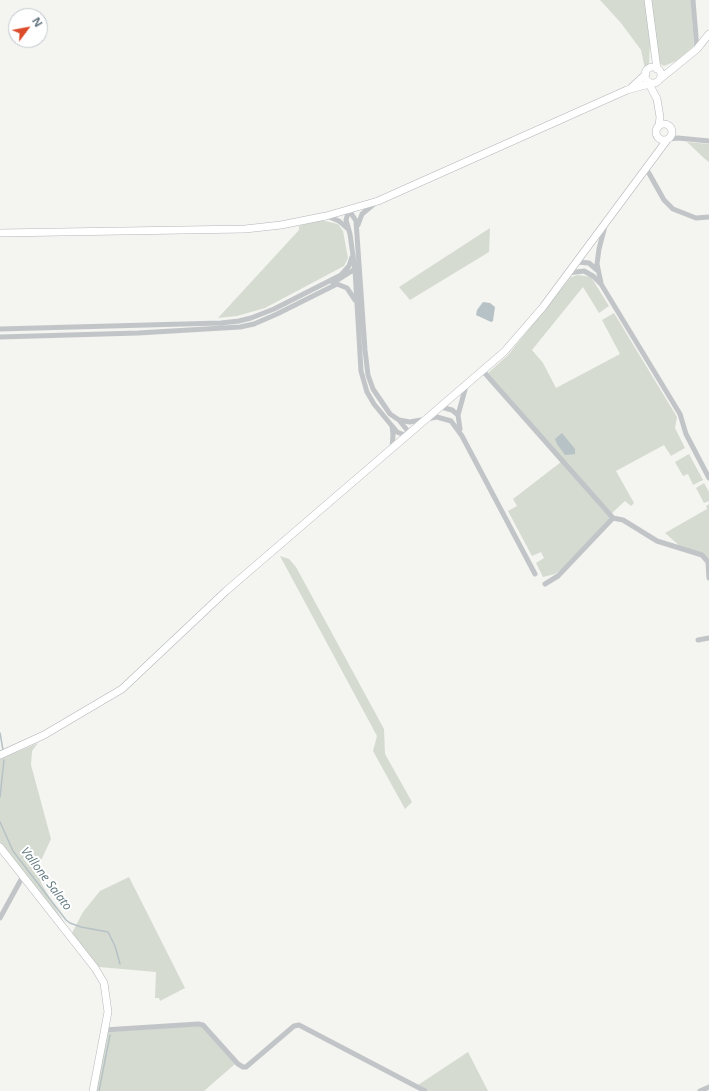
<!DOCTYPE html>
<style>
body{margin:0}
#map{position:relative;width:709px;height:1091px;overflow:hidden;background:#f4f4f0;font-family:"Open Sans",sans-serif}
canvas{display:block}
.north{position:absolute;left:8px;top:8px;width:40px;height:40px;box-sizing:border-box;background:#fff;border:1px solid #c1c8cc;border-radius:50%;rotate:58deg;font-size:11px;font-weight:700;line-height:16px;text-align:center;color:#647580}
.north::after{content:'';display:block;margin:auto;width:14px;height:18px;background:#db4b29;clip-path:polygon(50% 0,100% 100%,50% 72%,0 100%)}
</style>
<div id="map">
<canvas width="709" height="1091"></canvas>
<div class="north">N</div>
</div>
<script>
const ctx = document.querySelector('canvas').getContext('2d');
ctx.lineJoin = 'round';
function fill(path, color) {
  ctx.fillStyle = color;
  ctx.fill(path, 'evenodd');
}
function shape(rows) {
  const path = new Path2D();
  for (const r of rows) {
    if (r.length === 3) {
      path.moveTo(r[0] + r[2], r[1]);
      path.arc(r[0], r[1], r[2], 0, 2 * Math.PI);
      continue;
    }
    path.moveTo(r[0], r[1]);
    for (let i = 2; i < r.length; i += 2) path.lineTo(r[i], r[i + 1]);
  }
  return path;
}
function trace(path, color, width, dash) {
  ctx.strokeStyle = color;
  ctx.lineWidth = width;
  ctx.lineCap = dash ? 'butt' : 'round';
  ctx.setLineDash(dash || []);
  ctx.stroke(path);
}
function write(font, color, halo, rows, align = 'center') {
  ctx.font = font + ' "Open Sans",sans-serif';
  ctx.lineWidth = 4;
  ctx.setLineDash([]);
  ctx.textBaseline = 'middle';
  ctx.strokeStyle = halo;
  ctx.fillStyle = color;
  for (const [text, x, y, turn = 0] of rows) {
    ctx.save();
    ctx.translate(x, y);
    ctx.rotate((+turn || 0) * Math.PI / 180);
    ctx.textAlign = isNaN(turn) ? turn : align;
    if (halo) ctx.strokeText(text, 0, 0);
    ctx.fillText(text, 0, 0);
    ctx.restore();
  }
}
const green = shape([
 [600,0,645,0,650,44,649,64,645,69,641,50,621,23],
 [651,0,691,0,694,46,676,61,664,66,659,63],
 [687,142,709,144,709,162,705,159],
 [320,220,338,224,343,231,348,258,344,266,265,308,237,316,218,318,299,230,299,226],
 [490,228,489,252,410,300,399,287],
 [578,275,591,277,609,306,599,313,583,287,532,350,543,363,556,388,620,354,602,320,614,313,677,417,675,428,685,448,671,456,664,445,616,471,634,503,631,506,625,501,611,514,488,373,508,355,571,277],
 [689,454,703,480,693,485,688,474,683,476,675,462],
 [561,462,610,518,562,569,555,574,543,577,536,563,544,558,541,552,532,556,508,511,517,506,513,499],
 [704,483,709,492,709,501,704,503,696,488],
 [709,504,709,560,703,554,681,547,665,533,707,509,706,506],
 [280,556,289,559,296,567,384,729,385,754,412,802,405,809,373,751,377,736],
 [38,743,32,751,31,765,51,839,38,867,41,883,68,929,0,842,0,759],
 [129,877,185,988,160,1001,159,998,155,998,156,972,99,967,72,933,83,912,100,891],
 [198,1026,202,1027,235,1064,204,1091,96,1091,107,1032],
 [468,1052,488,1091,429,1091,418,1085]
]);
const water = shape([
 [483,302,490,303,495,307,493,321,491,322,476,315,477,310],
 [562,433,575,449,575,454,565,455,557,444,555,439]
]);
const stream = shape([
 [0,733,3,750],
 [0,797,4,760],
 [0,822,13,851,66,920,70,923,81,927,108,932,115,946,120,964],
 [99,1091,110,1035]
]);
const street = shape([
 [693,0,697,49],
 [669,139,678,138,709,141],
 [646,168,664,200,673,209,696,218,709,217],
 [327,216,339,221,348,229],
 [358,225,362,214,374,204],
 [577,262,589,263,597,270],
 [568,273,584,271,593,276,601,284,680,414,686,434,709,478],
 [333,283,355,269],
 [601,283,597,264,599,249,605,226],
 [0,329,221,323,239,321,251,318,274,309,341,275,349,266,352,257],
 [0,337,138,333,240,327,254,324,277,314,337,284,347,288,355,300],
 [483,371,613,518,623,520,657,541,702,555,708,562,709,578],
 [441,407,452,410,458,415],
 [393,427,397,432,407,436,407,430,399,420],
 [460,429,458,415,466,386],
 [392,448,393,435,392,426,374,404,367,392,361,371,355,270,350,234,346,220,349,210,356,221,365,350,368,375,373,389,390,414,399,420,410,422,437,417,451,421,462,436,535,574],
 [545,584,558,576,613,518],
 [698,640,709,638],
 [0,918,23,876],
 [104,1030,198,1024,203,1025,238,1064,243,1067,246,1067,294,1026,299,1025,425,1091],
 [700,1091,709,1087]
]);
const secondary = shape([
 [648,0,657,69],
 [653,75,8],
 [660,79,697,49,709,34],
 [648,82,657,99,660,117,659,126],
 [631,88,646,74],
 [664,132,8],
 [0,233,245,229,281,225,326,216,378,201,627,90,653,83],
 [0,755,44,735,122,689,226,591,504,352,543,307,667,140],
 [0,847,95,968,104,983,108,1012,93,1091]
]);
const waterNames = [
 ["Vallone Salato",46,879,53]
];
fill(green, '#d5dbd1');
fill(water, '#b7c2c6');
trace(stream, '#b7c2c6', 1.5);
trace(secondary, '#b2b7ba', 8);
trace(street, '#c2c5c8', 5);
trace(secondary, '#fff', 7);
write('italic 12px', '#5f777d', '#fff', waterNames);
</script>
